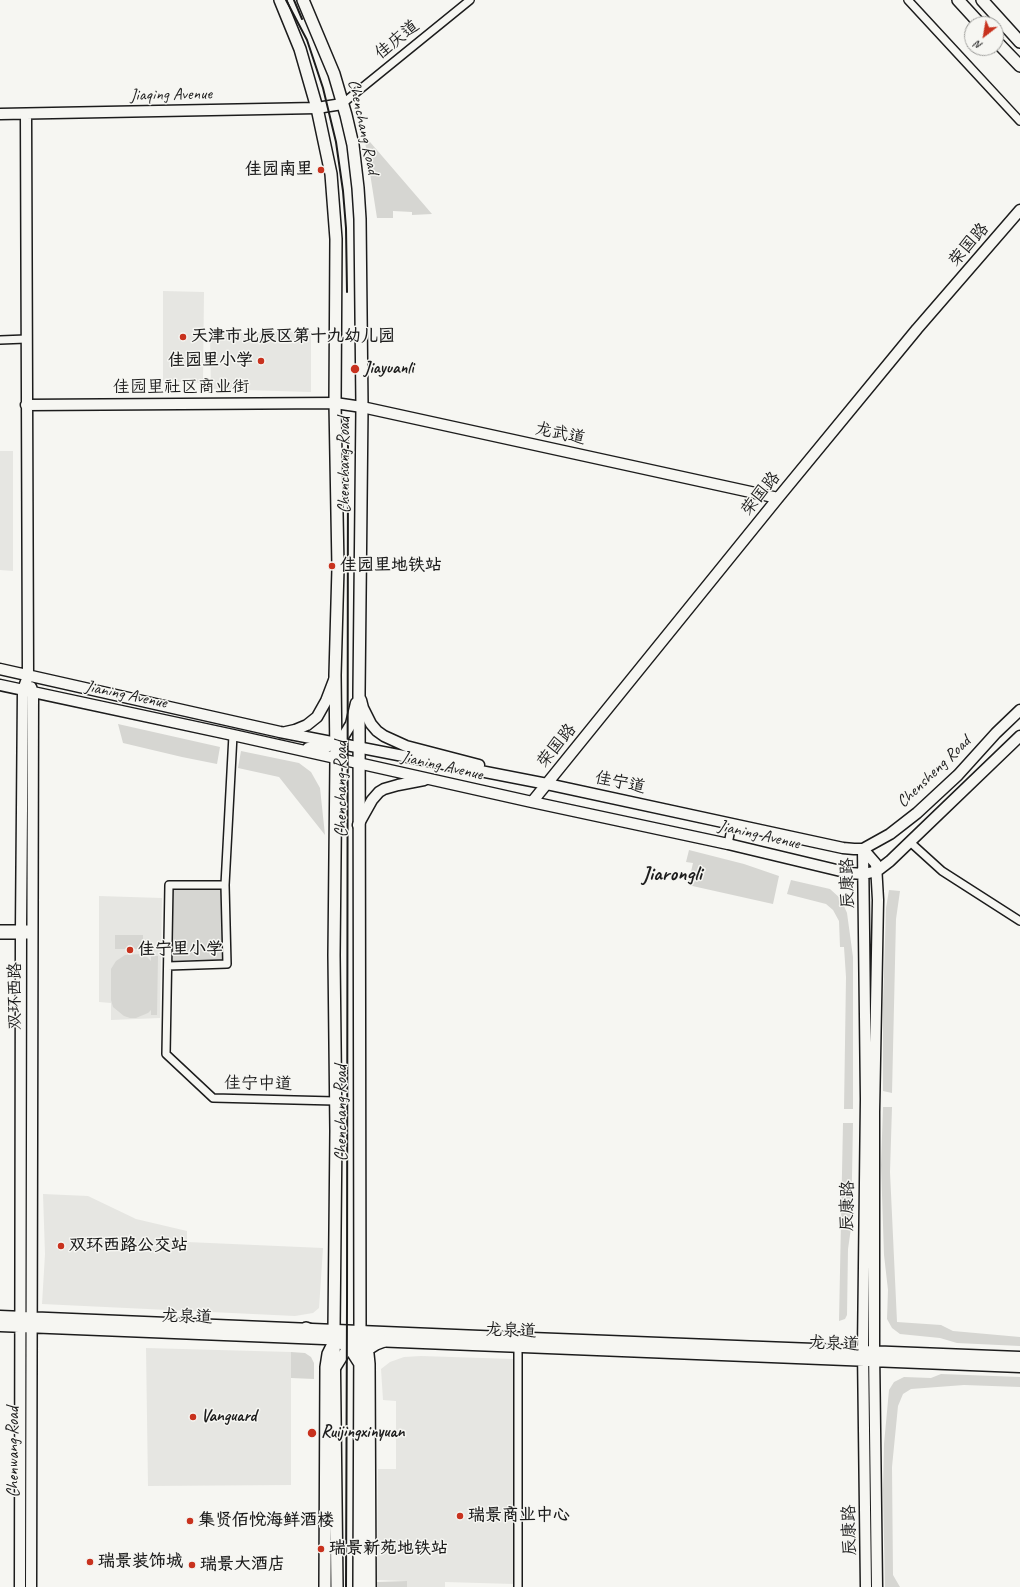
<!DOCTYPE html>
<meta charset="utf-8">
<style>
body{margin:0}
#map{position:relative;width:1020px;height:1587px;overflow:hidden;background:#f6f6f2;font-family:Caveat,sans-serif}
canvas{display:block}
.north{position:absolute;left:964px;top:16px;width:40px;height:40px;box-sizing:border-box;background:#f6f6f2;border:1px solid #9f9f9c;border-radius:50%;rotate:211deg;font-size:11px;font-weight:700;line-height:16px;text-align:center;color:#1c1c1c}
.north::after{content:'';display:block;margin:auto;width:14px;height:18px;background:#c8321e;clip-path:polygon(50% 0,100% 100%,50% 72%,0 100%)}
</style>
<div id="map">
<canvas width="1020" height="1587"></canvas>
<div class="north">N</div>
</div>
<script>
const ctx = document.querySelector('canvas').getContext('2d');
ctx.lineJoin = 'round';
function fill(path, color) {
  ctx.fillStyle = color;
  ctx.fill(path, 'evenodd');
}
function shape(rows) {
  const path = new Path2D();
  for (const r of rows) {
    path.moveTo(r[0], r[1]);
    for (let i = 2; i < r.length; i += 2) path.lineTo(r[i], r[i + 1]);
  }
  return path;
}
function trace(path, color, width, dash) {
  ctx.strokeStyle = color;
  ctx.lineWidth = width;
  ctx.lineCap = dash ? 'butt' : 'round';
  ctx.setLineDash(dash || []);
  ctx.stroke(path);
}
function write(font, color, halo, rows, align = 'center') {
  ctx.font = font + ' Caveat,"LXGW WenKai TC",sans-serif';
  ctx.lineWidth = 3;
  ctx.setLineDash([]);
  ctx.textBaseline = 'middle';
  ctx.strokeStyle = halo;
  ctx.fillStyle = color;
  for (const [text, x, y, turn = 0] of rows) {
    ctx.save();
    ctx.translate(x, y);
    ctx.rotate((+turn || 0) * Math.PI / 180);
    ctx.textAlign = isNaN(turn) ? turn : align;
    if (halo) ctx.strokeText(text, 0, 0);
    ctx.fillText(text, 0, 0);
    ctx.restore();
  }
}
const built = shape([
 [163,291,204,292,203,383,163,381],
 [311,331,311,392,211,389,210,334],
 [0,451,13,451,13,571,0,570],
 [99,896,162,898,160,1018,111,1020,111,1003,99,1002],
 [43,1194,88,1196,136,1219,187,1231,187,1242,323,1248,319,1308,313,1313,295,1316,42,1304,45,1254],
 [146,1348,291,1352,291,1485,148,1486],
 [421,1356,513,1359,514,1584,445,1582,445,1587,407,1587,406,1581,377,1580,378,1469,396,1469,396,1401,383,1400,381,1369,390,1362,404,1357]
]);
const green = shape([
 [364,135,432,214,412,215,412,212,393,211,393,218,377,218],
 [118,724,220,747,217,764,182,757,123,743],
 [241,751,299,763,311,772,320,788,325,835,279,777,238,768],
 [689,850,744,864,779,876,773,904,688,885,693,863,686,862],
 [791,880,830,889,841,899,847,913,853,957,853,1109,844,1109,846,977,844,947,840,947,839,921,833,910,826,904,787,894],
 [173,890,221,890,223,960,172,961],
 [889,890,900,891,896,919,892,1093,883,1091,883,1004,886,908],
 [115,935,143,935,143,949,115,949],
 [141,954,147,957,151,961,151,956,158,956,157,1015,151,1015,151,1010,148,1013,136,1018,130,1018,124,1016,113,1007,111,1000,111,969,116,961,125,955],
 [883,1107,892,1107,890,1172,897,1322,941,1325,953,1331,1020,1337,1020,1346,957,1343,940,1338,900,1334,892,1328,887,1319,888,1290,884,1255,881,1165],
 [843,1123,853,1123,851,1228,848,1249,847,1315,845,1319,839,1321],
 [291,1352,305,1353,311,1357,314,1363,314,1379,291,1378],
 [941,1374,1020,1377,1020,1387,964,1385,911,1389,903,1394,898,1406,892,1467,893,1575,900,1587,885,1587,883,1490,884,1444,889,1390,894,1382,904,1377,931,1378],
 [407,1581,407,1587,376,1587,376,1582]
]);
const street = shape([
 [908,0,1020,121],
 [342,104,470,0],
 [0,340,26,339],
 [910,842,942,871,1020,921],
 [728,844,732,824],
 [225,885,169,885,166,1054,213,1098,335,1101],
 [0,929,32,929],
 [0,935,32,935],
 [168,966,227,964,225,885,233,735],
 [518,1587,518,1343]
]);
const secondary = shape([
 [0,114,317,108,342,104],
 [26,405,335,403,362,407,778,498],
 [0,669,280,732,547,784,843,848,854,849,863,849,890,834,917,813,958,775,996,733,1020,710],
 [0,685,233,735,532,802,728,844,849,873,864,874,877,871,890,861,1020,736],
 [361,700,363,708,371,724,377,731,384,736,406,746,479,765],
 [286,732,295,730,307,725,317,717,326,701,334,680],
 [308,748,326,747,336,743,343,737,351,724,356,703],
 [532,802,778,498,917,329,1020,210],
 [358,825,372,800,379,792,384,789,398,785,424,780],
 [863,849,876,864,878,900,874,1112,874,1350,877,1587],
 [863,849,866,1099,863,1350,866,1587],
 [0,1316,480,1336,1020,1357],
 [0,1326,1020,1367],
 [335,1368,345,1352,355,1344],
 [20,1587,21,929,23,690,28,676,26,114],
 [31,1587,33,692,31,687]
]);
const primary = shape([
 [280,0,300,49,317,108,331,174,336,239,335,403,338,568,335,675,336,759,334,955,336,1131,334,1329,337,1587],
 [303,0,334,74,346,115,353,145,358,188,360,219,362,407,359,692,360,1331,359,1587],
 [958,0,980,24],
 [982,0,1020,42],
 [996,41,1020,66],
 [306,1328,343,1344,353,1353,360,1364],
 [361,1342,368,1354,369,1364,370,1587],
 [363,1356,368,1349,376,1344,384,1341],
 [325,1587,326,1367,328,1354,333,1344]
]);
const rail = shape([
 [286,0,307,40,323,88,336,142,343,191,346,228,347,292],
 [294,0,302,19],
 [346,1587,347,1303,348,427]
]);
const markers = [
 [321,170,4,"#c8321e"],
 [183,337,4,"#c8321e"],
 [261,361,4,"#c8321e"],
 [355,369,5,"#c8321e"],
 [332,566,4,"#c8321e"],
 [130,950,4,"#c8321e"],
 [61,1246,4,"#c8321e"],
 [193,1417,4,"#c8321e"],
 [312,1433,5,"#c8321e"],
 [460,1516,4,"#c8321e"],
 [190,1521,4,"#c8321e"],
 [321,1549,4,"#c8321e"],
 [90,1562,4,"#c8321e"],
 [192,1565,4,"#c8321e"]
];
const streetNames = [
 ["佳庆道",397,40,-39],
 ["Jiaqing Avenue",171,95,-1],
 ["Chenchang Road",363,127,78],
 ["荣国路",969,245,-49],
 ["佳园里社区商业街",181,388],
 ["龙武道",560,434,12],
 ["Chenchang Road",345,465,-90],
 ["荣国路",761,494,-51],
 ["Jianing Avenue",126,695,12],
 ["荣国路",557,746,-51],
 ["Jianing Avenue",442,766,13],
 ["Chensheng Road",934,772,-44],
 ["佳宁道",620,783,12],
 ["Chenchang Road",342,789,-90],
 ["Jianing Avenue",759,835,13],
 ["辰康路",848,883,-91],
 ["双环西路",16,996,-90],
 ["佳宁中道",258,1084,1],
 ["Chenchang Road",342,1113,-90],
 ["辰康路",848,1206,-89],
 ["龙泉道",187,1317,2],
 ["龙泉道",511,1331,2],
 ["龙泉道",834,1344,2],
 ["Chenwang Road",14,1452,-90],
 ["辰康路",850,1530,-91]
];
const poiNames = [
 ["佳园南里",313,170,"right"],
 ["天津市北辰区第十九幼儿园",191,337],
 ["佳园里小学",253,361,"right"],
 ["Jiayuanli",364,369],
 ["佳园里地铁站",340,566],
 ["佳宁里小学",138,950],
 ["双环西路公交站",69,1246],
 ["Vanguard",201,1417],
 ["Ruijingxinyuan",321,1433],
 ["瑞景商业中心",468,1516],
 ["集贤佰悦海鲜酒楼",198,1521],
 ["瑞景新苑地铁站",329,1549],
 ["瑞景装饰城",98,1562],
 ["瑞景大酒店",200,1565]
];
const districtNames = [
 ["Jiarongli",672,874]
];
fill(built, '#e6e6e2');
fill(green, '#d6d6d2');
trace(street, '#1c1c1c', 10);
trace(secondary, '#1c1c1c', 13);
trace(primary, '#1c1c1c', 14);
trace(street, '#f6f6f2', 7);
trace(secondary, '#f6f6f2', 10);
trace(primary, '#f6f6f2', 11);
trace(rail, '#1c1c1c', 2);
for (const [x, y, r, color] of markers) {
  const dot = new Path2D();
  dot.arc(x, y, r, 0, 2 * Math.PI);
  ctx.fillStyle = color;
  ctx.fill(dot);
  trace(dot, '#f6f6f2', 1.5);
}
write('17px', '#1c1c1c', '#f6f6f2', streetNames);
write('bold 17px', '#1c1c1c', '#f6f6f2', poiNames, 'left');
write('bold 21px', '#1c1c1c', '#f6f6f2', districtNames);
</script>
